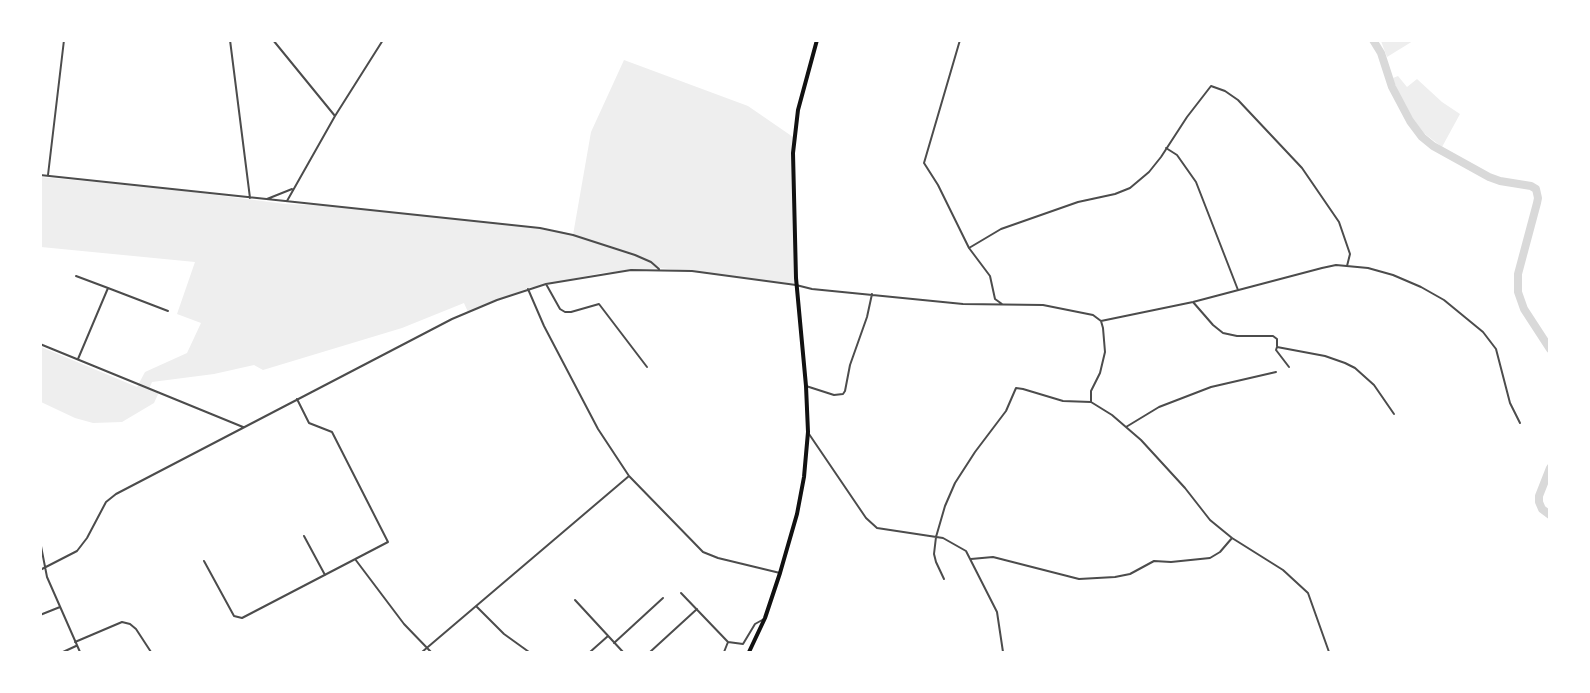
<!DOCTYPE html>
<style>
body{margin:0}
#map{position:relative;width:1590px;height:693px;overflow:hidden;background:#fff;font-family:Montserrat,sans-serif}
canvas{display:block}
.frame{position:absolute;inset:0;border:42px solid #fff;pointer-events:none}
</style>
<div id="map">
<canvas width="1590" height="693"></canvas>
<div class="frame"></div>
</div>
<script>
const ctx = document.querySelector('canvas').getContext('2d');
ctx.lineJoin = 'round';
function fill(path, color) {
  ctx.fillStyle = color;
  ctx.fill(path, 'evenodd');
}
function shape(rows) {
  const path = new Path2D();
  for (const r of rows) {
    path.moveTo(r[0], r[1]);
    for (let i = 2; i < r.length; i += 2) path.lineTo(r[i], r[i + 1]);
  }
  return path;
}
function trace(path, color, width, dash) {
  ctx.strokeStyle = color;
  ctx.lineWidth = width;
  ctx.lineCap = dash ? 'butt' : 'round';
  ctx.setLineDash(dash || []);
  ctx.stroke(path);
}
const green = shape([
 [1381,41,1381,40,1413,41,1387,57],
 [624,60,748,106,793,137,796,284,660,268,601,273,528,288,468,312,464,303,402,328,263,370,254,365,214,374,152,382,149,389,159,392,154,403,122,422,93,423,75,418,41,402,41,347,137,387,145,372,187,353,201,323,177,314,195,262,41,247,40,177,162,188,285,204,333,206,498,223,561,231,573,235,591,132],
 [1398,76,1407,87,1417,79,1442,102,1460,114,1442,147,1425,134,1413,119,1399,96,1393,78]
]);
const river = shape([
 [1373,40,1381,53,1392,87,1410,121,1422,137,1433,146,1489,177,1500,181,1531,186,1536,189,1538,198,1537,203,1518,274,1518,292,1524,309,1550,349],
 [1550,468,1539,496,1539,502,1542,509,1550,515]
]);
const minor = shape([
 [230,40,250,198],
 [273,40,335,116],
 [960,40,924,163,938,185,969,248,990,276,995,299,1002,304],
 [1166,148,1177,155,1196,182,1238,290],
 [40,175,540,228,573,235,635,255,651,262,659,269],
 [48,175,64,40],
 [267,199,292,189],
 [287,201,335,116,383,40],
 [969,248,1001,229,1078,202,1115,194,1130,188,1149,172,1161,157,1187,117,1211,86,1225,91,1238,100,1302,168,1339,222,1350,254,1347,266],
 [76,276,108,288],
 [546,284,560,309,565,312,571,312,599,304,647,367],
 [528,289,544,326,598,429,629,476,703,552,718,558,780,573],
 [1193,302,1213,325,1223,333,1237,336,1273,336,1277,339,1277,346],
 [1101,321,1193,302,1322,268,1336,265,1368,268,1393,275,1421,287,1444,300,1483,332,1496,349,1510,403,1520,423],
 [40,344,243,427],
 [78,359,108,288,168,311],
 [1289,367,1276,350,1277,347,1325,356,1345,363,1355,368,1374,385,1394,414],
 [806,386,834,395,843,394,845,391,850,365,867,317,872,294],
 [1126,427,1159,407,1211,387,1276,372],
 [809,434,866,518,877,528,943,538,966,551,997,612,1003,652],
 [304,536,325,575],
 [40,541,47,577,80,652],
 [355,559,404,624,431,652],
 [971,559,993,557,1079,579,1115,577,1130,574,1154,561,1171,562,1210,558,1220,552,1232,538],
 [204,561,234,616,242,618,388,542,332,432,309,423,297,399],
 [40,570,77,551,87,538,106,502,116,494,452,319,497,300,546,284,631,270,692,271,796,285,812,289,963,304,1043,305,1093,315,1101,321,1103,328,1105,352,1100,373,1091,391,1091,402,1112,415,1141,440,1185,488,1210,520,1232,538,1283,570,1308,593,1329,652],
 [944,579,936,562,934,554,936,537,945,506,955,483,975,452,1006,411,1016,388,1023,389,1063,401,1091,402],
 [681,593,728,642,743,644,755,624,764,619],
 [575,600,623,652],
 [476,606,504,634,529,652],
 [40,615,60,607],
 [75,642,122,622,130,624,136,629,151,652],
 [614,643,663,598],
 [63,652,76,646],
 [422,652,629,476],
 [590,652,608,636],
 [650,652,697,609],
 [724,652,728,642]
]);
const secondary = shape([
 [749,652,765,618,780,573,797,514,804,477,808,432,806,386,796,278,793,153,798,110,817,40]
]);
fill(green, '#eee');
trace(river, '#d9d9d9', 8);
trace(minor, '#4c4c4c', 2);
trace(secondary, '#111', 4);
</script>
